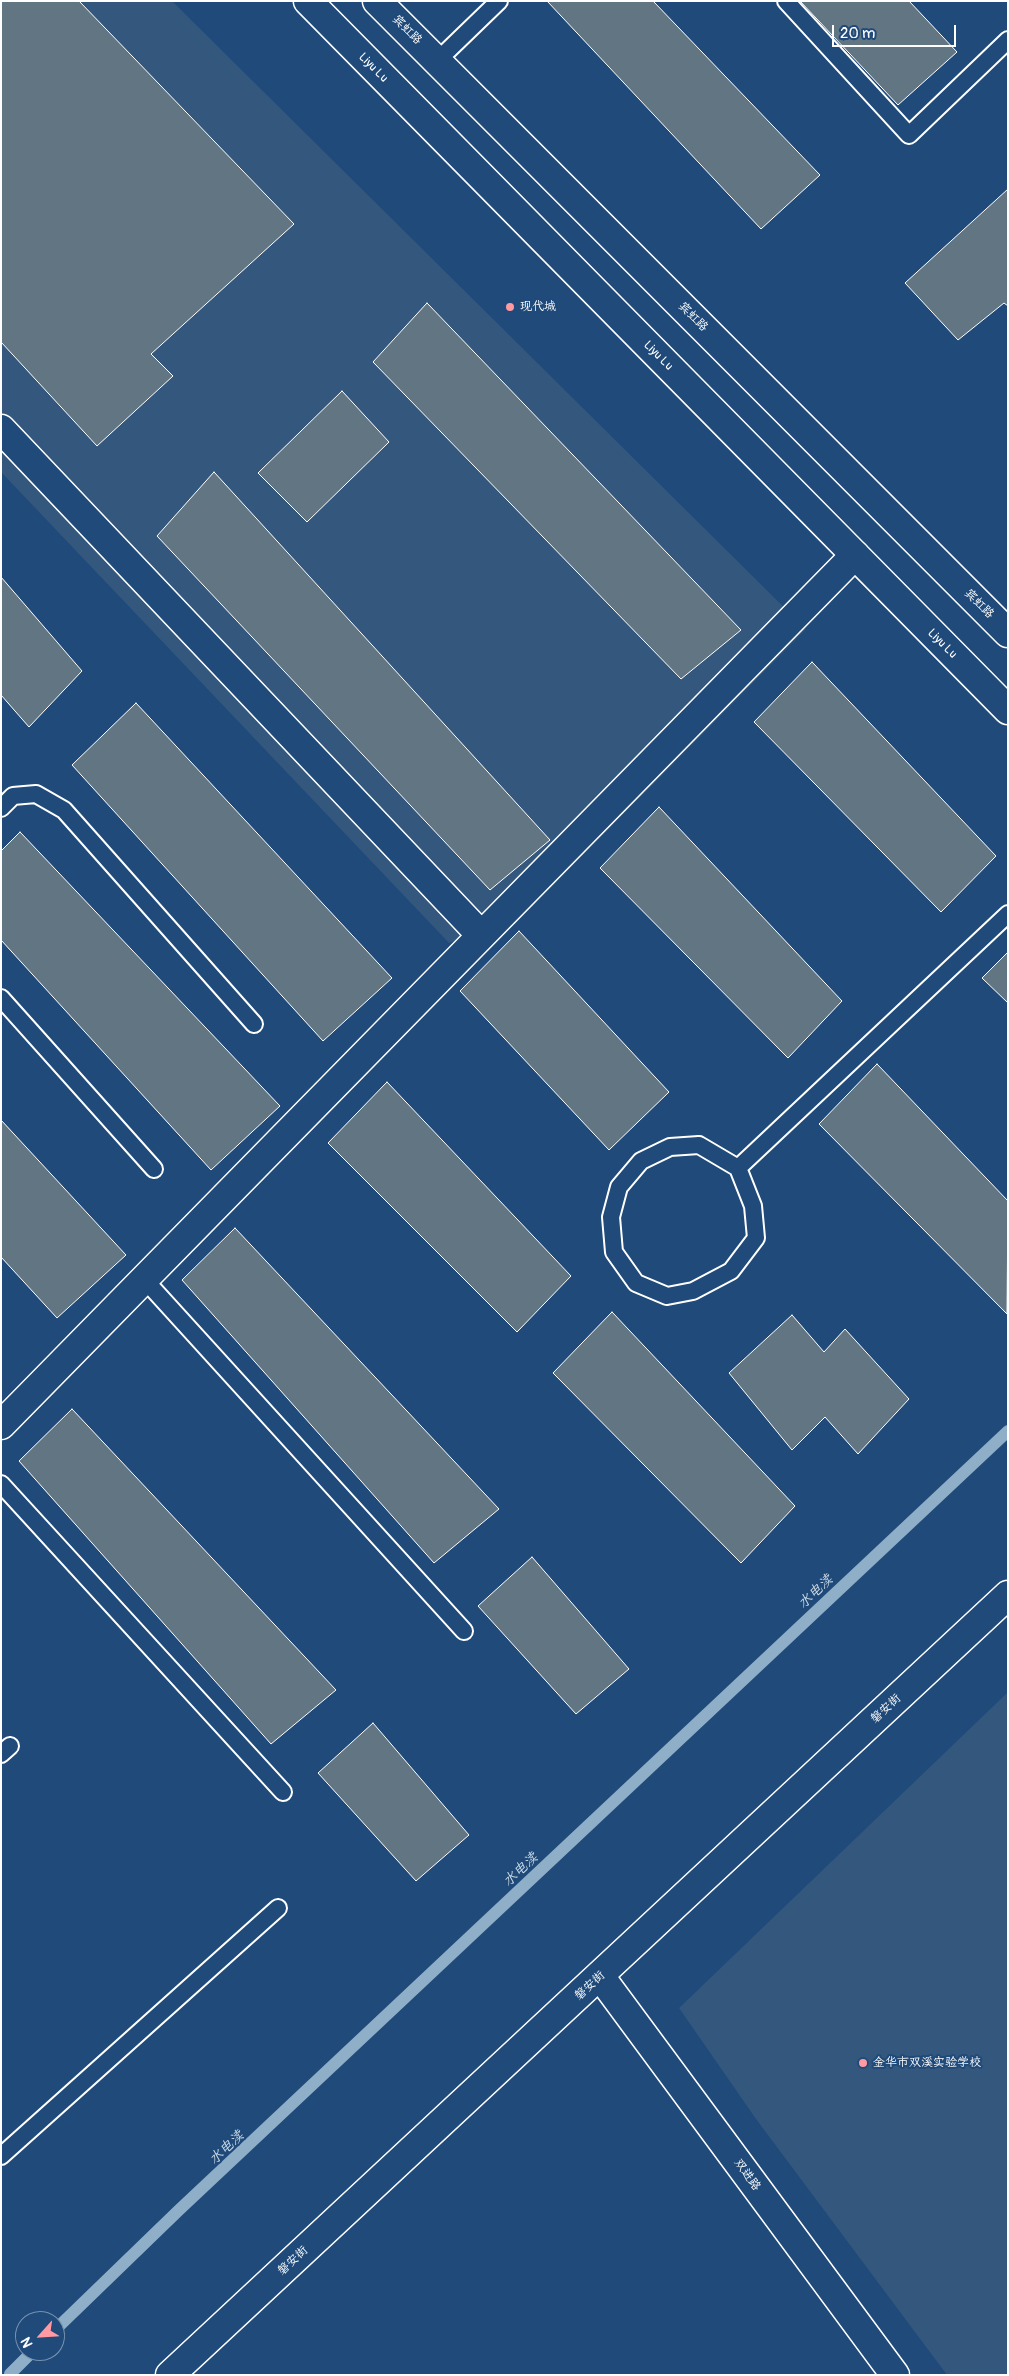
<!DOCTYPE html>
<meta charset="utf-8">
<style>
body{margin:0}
#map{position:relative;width:1009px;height:2376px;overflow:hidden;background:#1f4a7a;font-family:Pangolin,sans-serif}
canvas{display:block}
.frame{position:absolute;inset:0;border:2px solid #fff;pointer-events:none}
.north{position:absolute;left:15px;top:2311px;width:50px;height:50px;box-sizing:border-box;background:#1f4a7a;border:1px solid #7992af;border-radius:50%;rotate:244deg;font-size:14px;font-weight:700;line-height:20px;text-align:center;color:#fff}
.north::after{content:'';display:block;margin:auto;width:18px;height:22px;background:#ff9aa2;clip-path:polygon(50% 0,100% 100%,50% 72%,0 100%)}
.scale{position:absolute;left:832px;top:25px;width:124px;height:22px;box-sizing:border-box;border:2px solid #fff;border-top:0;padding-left:6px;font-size:15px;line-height:18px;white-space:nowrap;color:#fff;-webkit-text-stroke:4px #1f4a7a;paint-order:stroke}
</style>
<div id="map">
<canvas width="1009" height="2376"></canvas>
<div class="frame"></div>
<div class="north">N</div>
<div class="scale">20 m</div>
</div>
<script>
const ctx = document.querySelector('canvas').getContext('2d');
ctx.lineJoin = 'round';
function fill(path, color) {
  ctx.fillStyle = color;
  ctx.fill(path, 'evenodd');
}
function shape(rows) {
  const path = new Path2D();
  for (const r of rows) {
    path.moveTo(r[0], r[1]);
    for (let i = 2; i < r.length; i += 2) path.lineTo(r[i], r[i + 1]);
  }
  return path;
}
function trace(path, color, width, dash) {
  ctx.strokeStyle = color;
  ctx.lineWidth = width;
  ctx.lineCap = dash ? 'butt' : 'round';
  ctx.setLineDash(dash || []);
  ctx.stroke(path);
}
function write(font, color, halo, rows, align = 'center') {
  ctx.font = font + ' Pangolin,"LXGW WenKai TC",sans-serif';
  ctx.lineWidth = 4;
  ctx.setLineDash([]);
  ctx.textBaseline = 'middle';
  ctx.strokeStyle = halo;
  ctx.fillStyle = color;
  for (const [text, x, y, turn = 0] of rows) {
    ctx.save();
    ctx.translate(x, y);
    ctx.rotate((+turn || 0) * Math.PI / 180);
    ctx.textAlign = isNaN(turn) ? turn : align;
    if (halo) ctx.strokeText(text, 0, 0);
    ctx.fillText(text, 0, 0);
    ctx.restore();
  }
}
const built = shape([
 [1,1,172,1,806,629,515,924,449,943,1,472],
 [1008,1692,1008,2375,947,2375,756,2119,679,2008]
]);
const stream = shape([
 [55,2330,179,2210,1008,1431],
 [10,2374,33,2351]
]);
const building = shape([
 [1,1,79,1,294,224,151,354,173,376,97,446,1,342,1,1],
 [547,1,653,1,820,175,761,229,547,1],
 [800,1,909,1,957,52,898,105,800,1],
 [1008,189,1008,306,1004,303,958,340,905,283,1008,189],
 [427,303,741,630,681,679,373,362,427,303],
 [342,391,389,442,307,522,258,473,342,391],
 [214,472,550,840,490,890,157,536,214,472],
 [1,577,82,671,29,727,1,695,1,577],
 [812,662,996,856,941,912,754,722,812,662],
 [136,703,392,978,323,1041,72,765,136,703],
 [659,807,842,1001,788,1058,600,868,659,807],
 [20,832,280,1106,211,1170,1,940,1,851,20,832],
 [519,931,669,1092,609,1150,460,991,519,931],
 [1008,952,1008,1003,982,978,1008,952],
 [877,1064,1008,1201,1007,1314,819,1124,877,1064],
 [387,1082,571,1276,517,1332,328,1143,387,1082],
 [1,1120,126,1255,57,1318,1,1257,1,1120],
 [235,1228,499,1509,434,1563,182,1280,235,1228],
 [612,1312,795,1506,741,1563,553,1373,612,1312],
 [792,1315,824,1352,845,1329,909,1399,858,1454,825,1417,792,1450,729,1373,792,1315],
 [72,1409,336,1690,271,1744,19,1461,72,1409],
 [532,1557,629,1669,576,1714,478,1606,532,1557],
 [373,1723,469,1835,416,1881,318,1773,373,1723]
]);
const lane = shape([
 [786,1,909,135,1008,40],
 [437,61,499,1],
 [1,808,13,796,36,794,64,810,254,1024],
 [1,998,154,1169],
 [699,1145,738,1168,753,1206,756,1238,731,1271,693,1291,667,1296,636,1283,614,1252,611,1217,619,1187,641,1161,670,1147,699,1145],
 [738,1168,1008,914],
 [144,1279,464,1631],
 [1,1484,283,1792],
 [1,1754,10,1746],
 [1,2156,278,1908]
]);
const street = shape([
 [1,429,481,935],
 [1,1425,855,555],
 [600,1976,895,2375]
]);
const secondary = shape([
 [308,1,1008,710],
 [377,1,1008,633],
 [170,2375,1008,1595]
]);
const markers = [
 [510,307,5,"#ff9aa2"],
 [863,2063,5,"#ff9aa2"]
];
const streetNames = [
 ["宾虹路",407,30,45],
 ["Liyu Lu",373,68,45],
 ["宾虹路",693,317,45],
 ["Liyu Lu",658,356,45],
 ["宾虹路",979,604,45],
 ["Liyu Lu",942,644,45],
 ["磐安街",886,1709,-43],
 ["磐安街",590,1986,-43],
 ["双进路",747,2175,54],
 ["磐安街",293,2261,-43]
];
const poiNames = [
 ["现代城",520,307],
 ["金华市双溪实验学校",873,2063]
];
const waterNames = [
 ["水电渎",816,1592,-43],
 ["水电渎",521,1870,-43],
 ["水电渎",227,2148,-43]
];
fill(built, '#33577d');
trace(stream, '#8eafc7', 12);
fill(building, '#627583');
trace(building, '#fff', 1);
trace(lane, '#fff', 20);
trace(street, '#fff', 31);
trace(secondary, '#fff', 31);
trace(lane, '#1f4a7a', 16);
trace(street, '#1f4a7a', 28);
trace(secondary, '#1f4a7a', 28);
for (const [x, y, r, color] of markers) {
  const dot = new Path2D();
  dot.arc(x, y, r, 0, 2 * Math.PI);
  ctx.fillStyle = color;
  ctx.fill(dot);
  trace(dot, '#1f4a7a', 2);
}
write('12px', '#fff', '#1f4a7a', streetNames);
write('12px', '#fff', '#1f4a7a', poiNames, 'left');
write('italic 14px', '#d0dee8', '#1f4a7a', waterNames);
</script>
